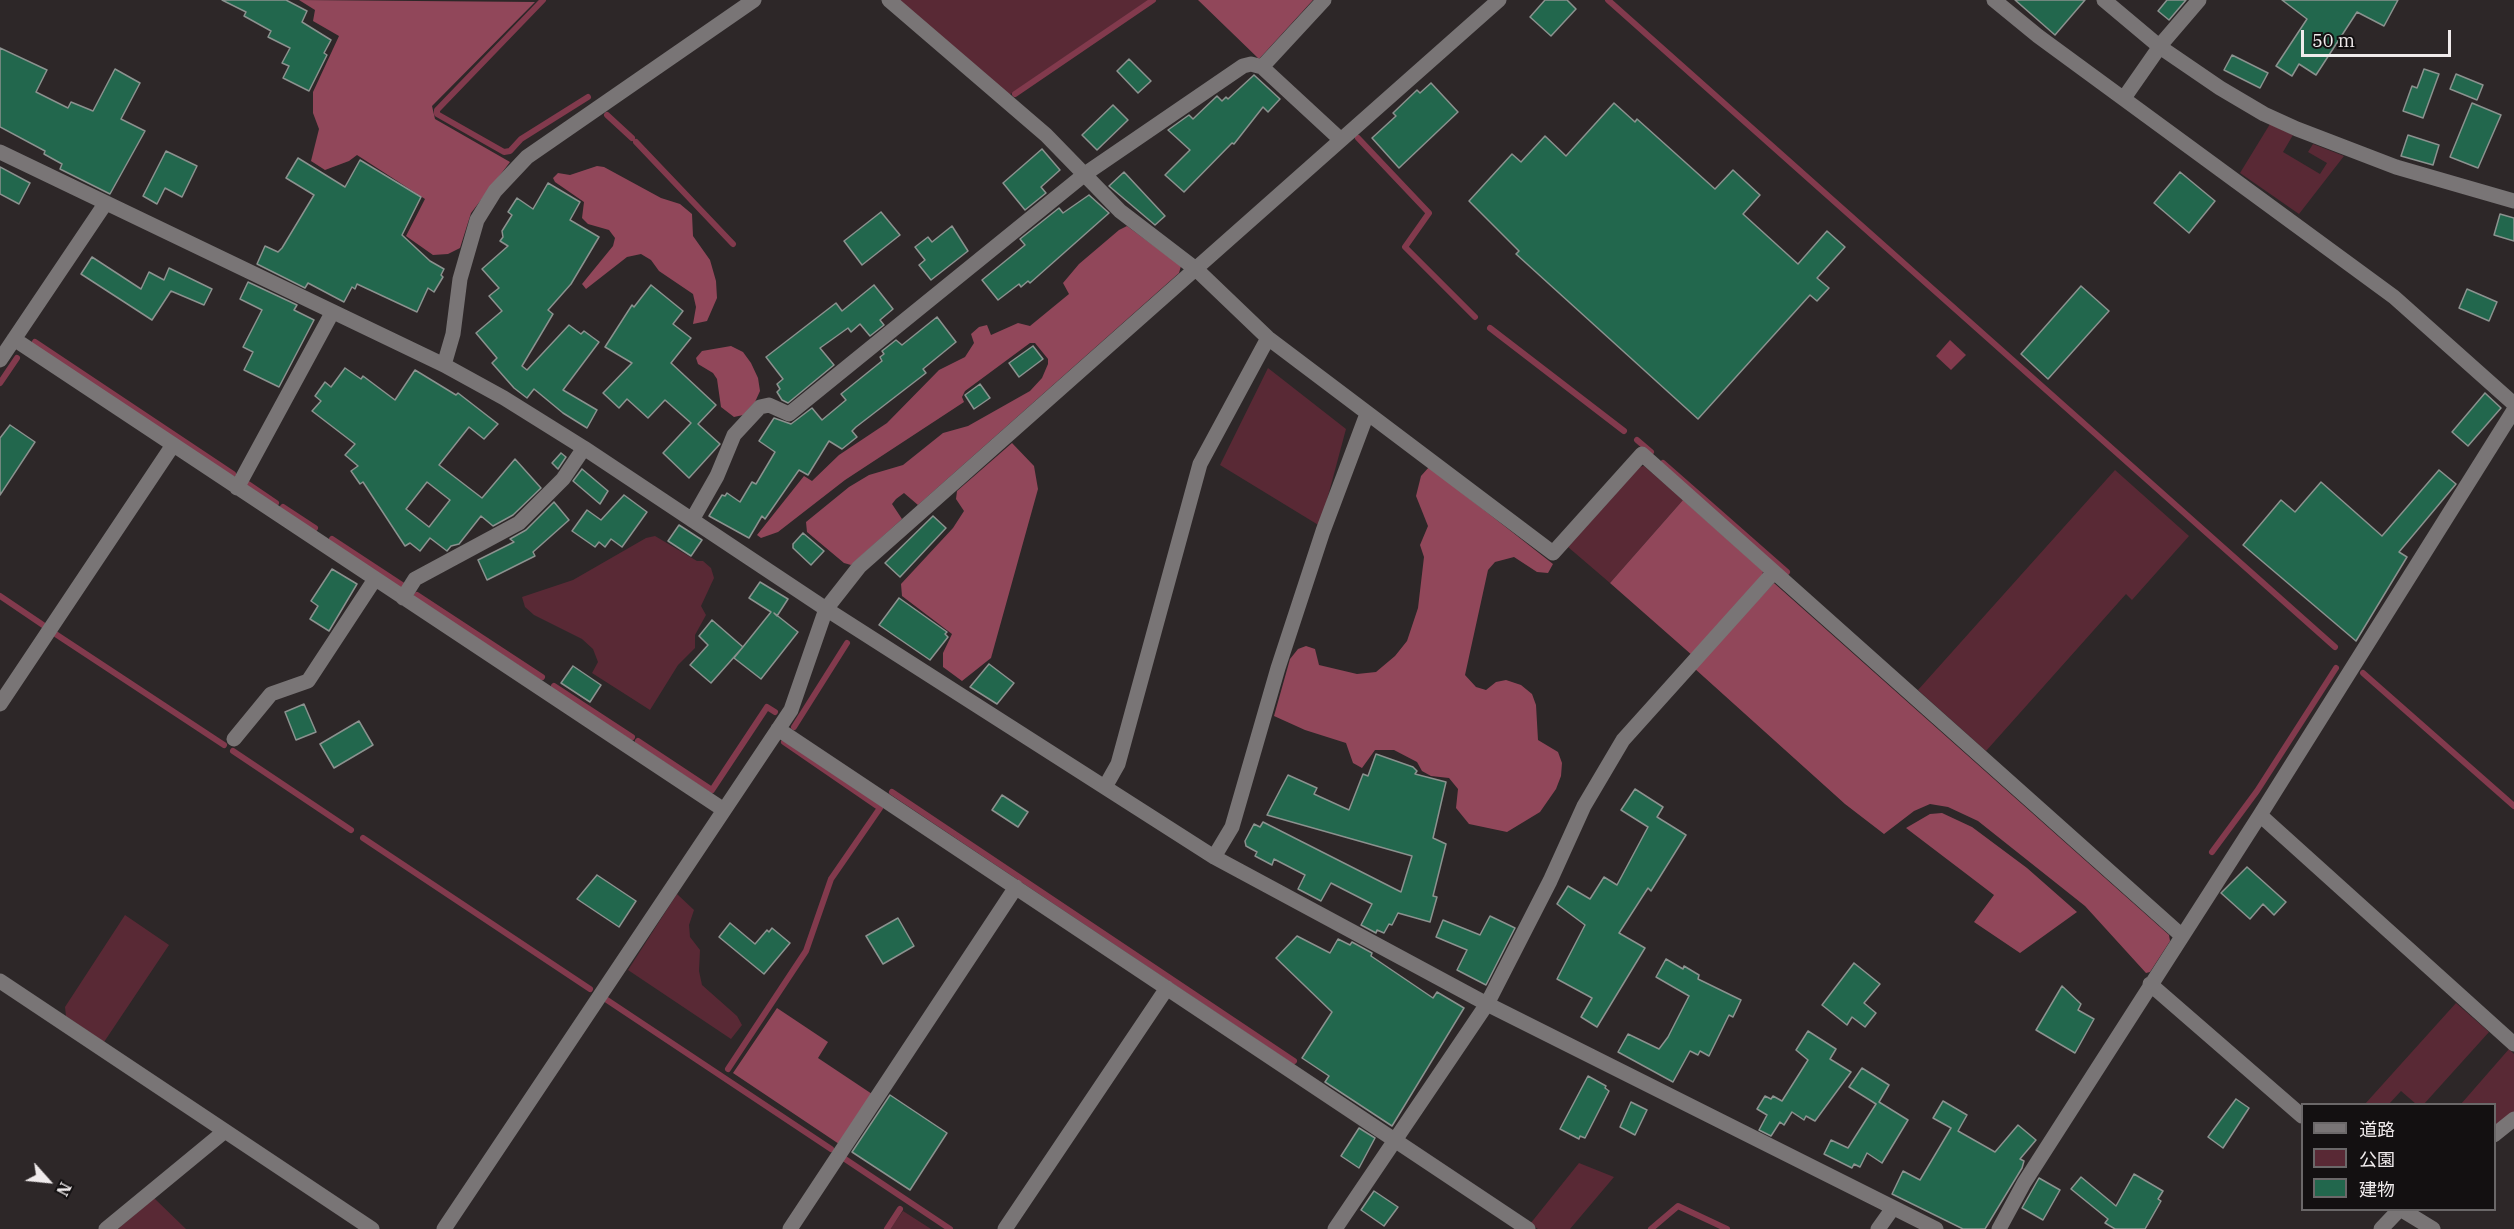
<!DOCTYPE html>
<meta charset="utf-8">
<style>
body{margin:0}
#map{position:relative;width:2514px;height:1229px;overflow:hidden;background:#2d2728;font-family:"IBM Plex Serif","Noto Sans JP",serif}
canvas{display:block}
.legend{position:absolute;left:2301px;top:1103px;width:195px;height:108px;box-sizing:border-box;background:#131011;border:2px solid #6b6869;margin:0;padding:8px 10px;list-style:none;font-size:18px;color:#f0ebec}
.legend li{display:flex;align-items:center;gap:12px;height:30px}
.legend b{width:30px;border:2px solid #6b6869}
.north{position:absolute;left:18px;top:1151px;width:60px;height:60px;-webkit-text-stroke:4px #131011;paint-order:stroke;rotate:117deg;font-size:16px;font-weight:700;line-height:24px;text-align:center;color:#f0ebec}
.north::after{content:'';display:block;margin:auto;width:21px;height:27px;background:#f0ebec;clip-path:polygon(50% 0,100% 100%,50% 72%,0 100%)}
.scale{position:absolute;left:2301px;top:30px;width:150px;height:27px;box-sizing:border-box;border:3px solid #f0ebec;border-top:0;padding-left:8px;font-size:18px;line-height:21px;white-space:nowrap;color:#f0ebec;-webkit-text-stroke:4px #131011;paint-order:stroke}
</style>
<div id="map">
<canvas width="2514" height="1229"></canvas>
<ul class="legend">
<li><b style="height:8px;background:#797576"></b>道路</li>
<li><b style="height:16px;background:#592935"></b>公園</li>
<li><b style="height:16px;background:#22674d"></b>建物</li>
</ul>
<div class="north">N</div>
<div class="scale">50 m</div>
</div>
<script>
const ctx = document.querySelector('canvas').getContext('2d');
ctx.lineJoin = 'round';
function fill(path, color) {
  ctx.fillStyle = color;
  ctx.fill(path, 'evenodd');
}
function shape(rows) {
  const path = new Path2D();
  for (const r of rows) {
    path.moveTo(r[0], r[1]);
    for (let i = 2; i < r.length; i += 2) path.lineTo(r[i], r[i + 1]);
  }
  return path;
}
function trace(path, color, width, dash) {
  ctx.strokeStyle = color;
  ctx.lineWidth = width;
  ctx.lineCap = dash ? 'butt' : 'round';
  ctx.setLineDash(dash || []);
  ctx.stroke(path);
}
const green = shape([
 [899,0,1148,0,1009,95],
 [2270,124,2293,135,2283,152,2320,174,2327,163,2308,152,2313,144,2344,156,2299,214,2240,173],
 [1268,368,1346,429,1320,526,1220,465],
 [1644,466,1683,500,1610,583,1568,547,1639,467],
 [2115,470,2189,536,2132,600,2126,594,1986,751,1918,690],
 [655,536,697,561,703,561,711,568,714,578,701,606,706,615,695,635,695,648,678,665,650,710,592,673,598,662,593,649,582,639,534,615,525,607,522,597,573,580,646,538],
 [677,894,694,910,689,925,690,937,700,950,699,971,702,985,737,1016,742,1025,731,1039,628,970],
 [125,915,169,945,104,1042,66,1016,65,1007],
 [2456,1003,2489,1032,2424,1104,2416,1104,2401,1091,2389,1104,2365,1104],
 [2509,1049,2514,1054,2514,1112,2495,1128,2494,1104,2461,1104],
 [1579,1163,1614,1177,1570,1229,1538,1229,1530,1224],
 [154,1198,186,1229,118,1229],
 [903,1211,931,1229,890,1229]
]);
const forest = shape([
 [299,0,535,2,432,106,435,119,510,162,471,213,460,248,448,254,433,255,406,236,425,199,357,155,349,161,325,170,311,161,319,129,313,113,313,92,339,36,313,21,315,10],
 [1198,0,1313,0,1259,59],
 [597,166,604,167,661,198,680,204,692,214,693,236,710,260,716,281,717,298,707,321,693,324,696,307,693,294,659,271,651,260,641,254,627,257,586,289,582,284,613,246,615,238,609,230,588,224,582,218,584,202,555,182,553,178,558,173,570,175],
 [1127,226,1181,266,1179,273,918,505,904,493,896,499,892,504,902,519,851,565,844,563,807,532,806,522,849,487,869,475,903,465,943,433,968,426,1030,391,1042,378,1048,364,1048,359,1035,343,1030,343,965,391,962,397,964,402,845,480,778,532,761,538,757,535,804,476,812,481,839,455,887,423,939,370,965,357,974,343,971,334,979,327,987,325,991,335,1018,323,1030,326,1069,294,1063,283,1079,264,1119,230],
 [731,346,743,352,751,363,758,378,760,391,755,402,743,415,734,417,721,407,717,379,713,373,698,364,696,358,702,351],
 [1012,443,1034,466,1038,489,991,658,962,681,943,667,943,653,952,634,902,596,901,584,953,528,964,511,956,499,957,491],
 [1429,467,1553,564,1548,573,1537,572,1514,557,1495,562,1488,570,1465,675,1476,687,1486,690,1496,682,1506,680,1521,685,1532,694,1536,705,1538,740,1558,752,1562,763,1561,776,1556,789,1540,812,1507,832,1469,824,1456,808,1458,789,1449,778,1431,776,1422,771,1417,762,1394,750,1375,750,1362,768,1353,763,1346,743,1305,730,1274,716,1290,659,1298,649,1306,646,1315,649,1319,665,1357,674,1376,672,1395,656,1407,641,1418,608,1424,557,1420,545,1428,526,1416,496,1421,476],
 [1683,500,1763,571,1762,578,1693,656,1610,583],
 [1774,583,2169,935,2170,941,2150,972,2146,973,2085,906,1978,821,1948,807,1930,804,1914,811,1884,834,1845,804,1694,668],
 [1942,813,1972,827,2027,868,2077,912,2020,953,1974,922,1994,895,1906,828,1930,814],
 [777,1008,828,1042,818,1058,872,1094,839,1144,733,1073]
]);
const water = shape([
 [1950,340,1966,355,1951,370,1936,356]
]);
const stream = shape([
 [543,0,437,110,437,114,504,152,510,151,521,139,588,97],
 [1608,0,2335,647],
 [1015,94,1153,0],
 [607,115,632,138],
 [1358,138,1429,213,1405,247,1475,317],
 [636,142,733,244],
 [1490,328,1624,431],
 [35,342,233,474],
 [0,383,17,358],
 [1637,440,1651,452],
 [1663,463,1787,572],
 [248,484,276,503],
 [283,507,315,528],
 [332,539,402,585],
 [417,595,542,677],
 [0,596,43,625],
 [54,633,224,745],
 [2363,673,2514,806],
 [554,686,632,737],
 [794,727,847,643],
 [638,741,712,790,767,707,775,712],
 [233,751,351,830],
 [892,792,1294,1061],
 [363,838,590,989],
 [2212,852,2257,791,2336,668],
 [607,1000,831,1149],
 [728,1069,806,951,831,879,880,808,784,742],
 [845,1159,950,1229],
 [887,1229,900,1209],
 [1651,1229,1678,1206,1727,1229]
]);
const building = shape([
 [222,0,286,0,307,11,302,22,331,40,324,53,327,55,309,91,283,78,289,66,282,63,290,48,268,37,271,31,244,16,246,12,222,0],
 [1545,0,1567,0,1576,9,1551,36,1530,17,1545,0],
 [2015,0,2085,0,2055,35,2015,0],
 [2167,0,2186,0,2169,20,2158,11,2167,0],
 [2282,0,2398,0,2384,26,2357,12,2316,75,2299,64,2292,76,2276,66,2307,19,2282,0],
 [0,48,47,70,36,92,68,108,71,102,93,111,115,69,140,83,121,119,145,131,110,194,60,169,62,164,44,154,45,151,0,127,0,48],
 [2232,55,2268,73,2260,88,2224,70,2232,55],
 [1129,59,1151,81,1138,93,1117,71,1129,59],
 [2424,69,2439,74,2423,118,2403,111,2412,86,2417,88,2424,69],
 [2456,74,2483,85,2477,100,2450,89,2456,74],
 [1254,75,1280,99,1268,112,1263,107,1234,144,1232,143,1184,192,1165,175,1190,150,1168,130,1189,115,1193,119,1217,96,1222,101,1226,97,1228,99,1254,75],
 [1431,83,1458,112,1399,168,1372,138,1396,116,1393,113,1417,90,1420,93,1431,83],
 [1614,103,1635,122,1637,119,1715,189,1733,170,1760,195,1743,214,1798,264,1827,231,1845,247,1817,278,1829,288,1817,301,1810,295,1698,419,1516,254,1519,251,1469,201,1512,154,1521,162,1545,136,1566,156,1614,103],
 [2472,103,2501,115,2478,168,2450,157,2472,103],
 [1113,105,1128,120,1097,150,1082,135,1113,105],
 [2408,135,2439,145,2433,165,2401,156,2408,135],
 [1042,149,1060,170,1041,187,1046,193,1025,210,1003,183,1042,149],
 [166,151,197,166,182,197,165,188,157,204,143,196,166,151],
 [298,158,345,187,360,160,421,197,402,235,430,261,444,269,441,275,443,277,434,292,428,288,417,312,357,284,355,289,352,287,344,302,308,283,305,288,257,264,265,246,278,252,282,248,314,195,286,178,298,158],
 [0,167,30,183,19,204,0,194,0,167],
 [1124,172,1165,216,1155,225,1109,186,1124,172],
 [2180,172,2215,201,2189,233,2154,203,2180,172],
 [548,183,580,202,570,220,599,237,571,284,548,310,553,314,522,366,527,370,569,325,581,334,584,331,599,342,563,390,597,410,587,428,563,413,534,389,527,398,514,388,492,363,497,358,476,333,502,311,489,296,499,288,482,269,508,246,500,241,503,237,502,231,512,215,508,212,517,198,533,209,548,183],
 [1089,195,1109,213,1030,283,1028,281,1021,287,1019,284,998,300,982,280,1025,245,1020,239,1059,208,1063,213,1089,195],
 [881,212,900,235,862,265,844,241,881,212],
 [2500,214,2514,218,2514,241,2494,235,2500,214],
 [952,226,968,251,931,280,919,265,925,260,915,247,928,237,932,242,952,226],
 [92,257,141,289,149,272,164,280,169,268,212,289,204,305,171,291,152,320,81,274,92,257],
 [248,282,297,305,294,310,314,320,279,387,244,370,253,352,243,347,262,310,240,299,248,282],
 [651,285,683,311,673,324,691,338,671,363,716,405,698,424,720,444,689,478,663,453,691,423,665,400,648,418,627,399,619,408,603,393,632,363,605,347,632,305,634,307,651,285],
 [874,285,893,309,880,320,884,325,870,336,860,324,851,332,848,328,820,348,834,365,788,403,782,400,777,392,780,389,777,384,783,379,766,357,836,303,842,311,874,285],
 [2081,286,2109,311,2048,379,2021,354,2081,286],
 [2467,289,2497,302,2489,321,2459,308,2467,289],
 [937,317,956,342,923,369,926,373,856,427,852,431,857,437,842,449,829,441,808,475,799,470,765,519,762,516,749,538,709,516,722,495,725,496,727,493,740,502,752,482,756,484,775,452,759,441,774,418,791,424,812,408,822,420,846,400,841,394,882,361,880,357,884,354,882,351,896,340,902,345,937,317],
 [1033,346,1043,359,1019,377,1009,363,1033,346],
 [345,368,361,379,363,376,395,400,415,370,456,395,458,393,498,424,484,439,469,427,439,465,482,498,515,459,541,488,513,515,493,526,481,516,459,544,451,546,447,551,430,538,420,551,410,543,405,546,363,482,360,484,351,471,358,466,345,455,355,444,312,411,321,401,315,396,325,382,331,387,345,368],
 [427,482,450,500,429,527,406,509,427,482],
 [980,384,990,398,974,409,965,395,980,384],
 [2485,393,2501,408,2468,446,2452,432,2485,393],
 [10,425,35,442,0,495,0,438,10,425],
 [561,453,566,457,558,469,552,463,561,453],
 [582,469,608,491,600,504,573,481,582,469],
 [2439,470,2456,484,2399,552,2407,557,2356,641,2243,545,2281,500,2295,512,2321,482,2382,536,2439,470],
 [624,495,647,512,622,547,611,539,605,547,599,542,595,547,572,531,587,510,601,520,624,495],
 [554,502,569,520,533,552,535,556,487,580,478,560,514,542,510,539,526,530,554,502],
 [933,516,946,528,900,577,885,563,933,516],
 [679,525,702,540,691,556,668,541,679,525],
 [803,533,824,551,811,565,793,548,793,544,803,533],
 [332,569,357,584,329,631,310,619,318,606,311,601,332,569],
 [760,582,788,599,777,616,774,613,798,632,761,679,734,658,771,612,749,598,760,582],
 [899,598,947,632,945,634,948,637,930,660,879,625,899,598],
 [712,620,743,647,711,683,690,665,708,645,699,636,712,620],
 [989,664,1014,683,997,704,970,687,989,664],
 [573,666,601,685,590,702,561,683,573,666],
 [304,704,316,732,296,740,285,712,304,704],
 [359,721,373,745,334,768,320,744,359,721],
 [1376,754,1413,767,1417,771,1415,774,1446,782,1433,838,1446,844,1433,896,1437,897,1430,922,1398,913,1392,925,1389,924,1384,933,1377,930,1376,933,1361,925,1372,904,1331,883,1321,901,1298,889,1305,875,1274,859,1272,865,1255,856,1257,852,1246,846,1245,841,1254,824,1260,827,1263,822,1401,892,1412,856,1267,815,1288,775,1317,788,1314,794,1349,810,1363,774,1368,776,1376,754],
 [1635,789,1663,807,1657,817,1686,835,1651,891,1648,888,1619,933,1645,948,1597,1027,1581,1017,1592,998,1557,979,1585,925,1557,904,1568,886,1590,899,1604,877,1617,885,1648,827,1621,810,1635,789],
 [1002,795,1028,812,1018,827,992,810,1002,795],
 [2247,867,2286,902,2274,915,2263,904,2250,919,2221,893,2247,867],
 [597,875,636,901,619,927,577,899,597,875],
 [1490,916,1515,928,1486,985,1457,970,1467,950,1436,937,1443,920,1480,935,1490,916],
 [898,918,914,946,883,964,866,936,898,918],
 [730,923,755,944,767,930,769,932,772,928,790,943,764,974,719,937,730,923],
 [1297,936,1330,953,1338,939,1350,945,1352,942,1372,953,1371,956,1433,998,1437,992,1464,1008,1392,1126,1325,1082,1329,1076,1302,1058,1332,1012,1276,958,1297,936],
 [1666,959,1683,969,1684,966,1699,975,1698,979,1741,1000,1733,1017,1729,1015,1709,1056,1700,1051,1698,1055,1690,1051,1673,1082,1618,1052,1628,1034,1659,1049,1668,1037,1689,996,1656,977,1666,959],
 [1854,963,1880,984,1864,1003,1876,1013,1865,1027,1852,1017,1847,1025,1822,1005,1854,963],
 [2062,986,2081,1004,2078,1010,2094,1019,2075,1053,2036,1030,2062,986],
 [1808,1031,1836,1049,1830,1059,1851,1072,1815,1121,1806,1116,1804,1120,1792,1112,1784,1125,1780,1122,1771,1136,1759,1130,1767,1115,1757,1109,1765,1096,1771,1099,1773,1096,1782,1101,1808,1060,1796,1050,1808,1031],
 [1862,1068,1889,1085,1879,1102,1908,1120,1882,1163,1867,1153,1860,1167,1854,1164,1852,1168,1824,1154,1831,1140,1848,1148,1876,1104,1849,1087,1862,1068],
 [1588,1076,1606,1086,1605,1088,1609,1091,1585,1138,1580,1136,1579,1139,1560,1129,1588,1076],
 [890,1095,947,1133,910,1190,852,1152,890,1095],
 [2236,1099,2249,1108,2223,1148,2208,1137,2236,1099],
 [1943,1101,1967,1115,1958,1131,1995,1152,2018,1125,2036,1140,2020,1159,2024,1161,2022,1168,1985,1229,1963,1229,1892,1194,1903,1171,1920,1180,1951,1128,1933,1118,1943,1101],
 [1631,1102,1647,1110,1635,1135,1620,1127,1631,1102],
 [1359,1128,1375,1138,1359,1168,1341,1156,1359,1128],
 [2134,1174,2163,1191,2158,1199,2161,1201,2145,1229,2115,1229,2105,1223,2108,1219,2071,1189,2081,1177,2116,1206,2134,1174],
 [2039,1178,2060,1190,2043,1220,2022,1208,2039,1178],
 [1374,1191,1398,1207,1384,1226,1361,1210,1374,1191]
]);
const minor = shape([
 [889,0,1046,135,1120,211,1197,270,1268,338,1553,553,1642,454,2181,935],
 [1324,0,1262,67,1341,140],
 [1994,0,2038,36,2394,297,2514,404],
 [2104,0,2160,47,2220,88,2264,114,2297,129,2396,167,2514,201],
 [2124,98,2163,42,2199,0],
 [0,152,444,365,504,398,584,448,826,609,1214,857,1487,1004,1936,1229],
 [14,339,724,810],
 [0,360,105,204],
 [444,365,453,334,460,279,477,220,495,191,527,157,754,0],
 [237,488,332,313],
 [692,520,717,476,734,435,760,407,769,405,789,414,1085,174,1243,66,1251,64,1262,67],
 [403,598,415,579,519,523,563,479,584,448],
 [0,704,173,445],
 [778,729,1528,1229],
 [234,739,271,694,308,681,375,579],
 [1105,787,1118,764,1200,464,1268,338],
 [2260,815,2514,1044],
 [1214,857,1232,827,1278,668,1323,531,1367,414],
 [0,981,372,1229],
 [2150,984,2302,1116],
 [2494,1135,2514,1119],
 [2402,1210,2433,1229],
 [106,1229,225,1131],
 [444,1229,791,710,826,609,859,567,1499,0],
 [790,1229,1016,887],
 [1005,1229,1167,988],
 [1335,1229,1487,1004,1550,881,1584,806,1623,740,1774,572],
 [1878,1229,1893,1208],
 [1999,1229,2024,1183,2260,815,2514,410],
 [2381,1229,2399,1210]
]);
fill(green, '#592935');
fill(forest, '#91475a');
fill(water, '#823a4d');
trace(stream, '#823a4d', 6);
fill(building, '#22674d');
trace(building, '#8b928f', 1.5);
trace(minor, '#797576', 15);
</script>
